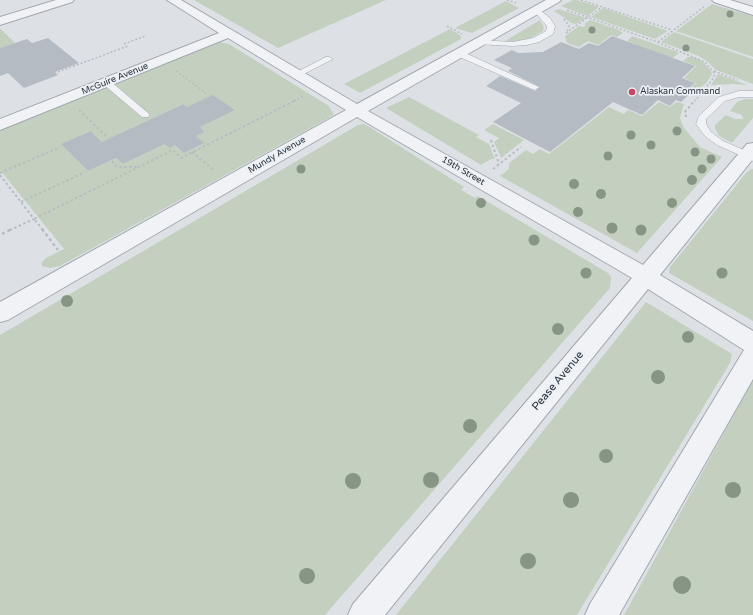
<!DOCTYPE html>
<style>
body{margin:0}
canvas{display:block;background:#dde1e6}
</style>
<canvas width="753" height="615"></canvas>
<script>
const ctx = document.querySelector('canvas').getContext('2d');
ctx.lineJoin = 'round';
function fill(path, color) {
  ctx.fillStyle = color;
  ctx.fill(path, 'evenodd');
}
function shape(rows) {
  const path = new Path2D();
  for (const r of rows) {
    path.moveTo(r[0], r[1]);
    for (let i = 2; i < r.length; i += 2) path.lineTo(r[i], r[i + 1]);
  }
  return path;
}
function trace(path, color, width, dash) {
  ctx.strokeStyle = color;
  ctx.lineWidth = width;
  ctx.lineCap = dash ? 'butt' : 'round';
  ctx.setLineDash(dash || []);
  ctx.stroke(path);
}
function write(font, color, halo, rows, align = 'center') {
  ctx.font = font + ' "Varela Round",sans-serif';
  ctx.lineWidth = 3.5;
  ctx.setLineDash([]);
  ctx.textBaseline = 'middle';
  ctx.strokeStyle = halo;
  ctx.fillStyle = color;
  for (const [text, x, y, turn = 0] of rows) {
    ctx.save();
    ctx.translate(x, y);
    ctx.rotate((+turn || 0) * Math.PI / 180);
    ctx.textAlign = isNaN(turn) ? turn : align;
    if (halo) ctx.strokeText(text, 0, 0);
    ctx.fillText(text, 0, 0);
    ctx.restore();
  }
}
const green = shape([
 [194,0,386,0,278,48],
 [573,0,577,0,599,7,587,16,561,6],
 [506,1,519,8,472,33,455,28],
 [712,4,753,16,753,57,676,31],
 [603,8,668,31,655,39,591,17],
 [559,9,586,18,576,24,571,23,565,18,554,11],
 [540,20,544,27,543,31,529,39,517,41,505,41],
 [590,20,619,30,623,33,617,37,611,35,598,45,588,41,579,47,567,43,565,36,579,26,583,27,586,25,584,24],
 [0,28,15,43,0,48],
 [450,29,461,36,461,39,360,93,344,84],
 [674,32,753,59,753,84,716,70,709,63,699,56,661,42],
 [632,36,678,52,679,53,673,58,667,56,654,67,624,56,637,45,627,41],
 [219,42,229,44,329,106,334,115,60,266,50,268,42,266,42,262,46,258,64,249,0,170,0,130],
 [183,104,187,107,234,110,200,127,205,132,196,136,203,143,184,153,175,145,165,144,123,164,116,158,88,171,62,144,91,131,106,146,132,128],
 [688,57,694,57,703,62,711,71,712,74,707,82,695,93,693,92,696,89,691,87,696,83,684,78,696,66,683,61],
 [718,74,747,85,734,84,711,85],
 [409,97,479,135,476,137,489,144,495,159,491,159,481,165,386,108],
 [745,99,753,99,753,118,732,143,719,136,715,128,715,125,726,115,735,119,743,119,742,115,730,111,737,102],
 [659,102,670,107,677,102,684,104,680,118,684,128,700,147,722,157,637,253,500,176,509,169,509,163,526,150,533,154,540,149,549,154,609,107,624,114,628,110,642,116],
 [363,124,368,126,464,187,461,190,475,198,478,196,608,273,611,277,610,288,325,615,0,615,0,335,358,125],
 [493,124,524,140,501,158,494,142,499,138,484,130],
 [751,169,753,169,753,321,669,273,670,267,746,173],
 [646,302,732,354,730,363,577,615,396,615],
 [753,380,753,615,624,615]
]);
const building = shape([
 [612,36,695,66,682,78,695,83,690,87,695,89,681,102,676,100,670,106,658,100,642,115,613,102,550,152,493,122,521,103,486,86,500,76,535,91,540,87,508,71,512,68,494,60,512,50,518,53,543,52,561,42,579,49,589,43,598,46],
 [48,38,79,63,55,72,58,75,24,88,8,73,0,76,0,48,27,39,32,43],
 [213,95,235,110,200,127,205,132,196,136,204,143,184,153,175,145,170,148,165,144,123,164,116,158,88,171,61,144,91,131,102,142,183,104,187,107]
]);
const pathFar2 = shape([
 [507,0,516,3],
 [581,0,672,30],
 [567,10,657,42,705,62,715,74,712,80,695,101],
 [564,19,569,26,567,32],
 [447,26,462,34],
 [566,33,602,7],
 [658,42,705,6],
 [124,44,145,36],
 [176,71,206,93],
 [714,71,737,80],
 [58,72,128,46],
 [294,101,303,96]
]);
const pathFar1 = shape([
 [79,110,106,136],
 [686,117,685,112,695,100],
 [491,140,499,164],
 [192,152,215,171],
 [112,161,117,167,137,167],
 [493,169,521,147],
 [0,173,60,147],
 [0,175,34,219,10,230],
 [21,202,85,172],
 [43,230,34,219,173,150,181,158,296,100]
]);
const path = shape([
 [42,229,58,250],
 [2,234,12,229]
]);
const service = shape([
 [537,8,550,18,555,26,553,34,539,42,527,45,513,46,477,44,473,42,477,40,513,42,533,38,546,31,547,26,533,10,537,8],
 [455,51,461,51,539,87,535,90,532,89,455,55,455,51],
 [326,57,329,57,333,59,300,76,297,76,293,74,326,57],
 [106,79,109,80,148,113,150,115,148,117,142,117,103,84,102,82,103,80,106,79],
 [739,91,753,91,753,97,739,97,725,101,706,119,706,124,711,132,723,141,753,154,753,161,717,145,705,136,696,124,699,116,719,97,739,91]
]);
const minor = shape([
 [56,0,74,0,72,2,0,25,0,17,56,0],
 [167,0,181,0,357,104,546,0,561,0,559,2,368,111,643,265,747,144,753,143,753,159,660,275,753,331,753,379,619,615,585,615,590,604,744,350,648,289,385,615,348,615,353,604,632,278,357,117,8,320,0,322,0,302,346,110,228,38,0,130,0,119,219,33,167,0],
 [712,0,730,0,753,7,753,15,714,2,712,0]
]);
const trees = [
 [730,14,3.5],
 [592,30,3.5],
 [686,48,3.5],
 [677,131,4.5],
 [631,135,4.5],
 [651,145,4.5],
 [695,152,4.5],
 [608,156,4.5],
 [711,159,4.5],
 [301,169,4.5],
 [702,169,4.5],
 [692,180,5],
 [574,184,5],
 [601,194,5],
 [481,203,5],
 [672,203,5],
 [578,212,5],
 [612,228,5.5],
 [641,230,5.5],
 [534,240,5.5],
 [586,273,5.5],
 [722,273,5.5],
 [67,301,6],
 [558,329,6],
 [688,337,6],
 [658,377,7],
 [470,426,7],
 [606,456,7],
 [431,480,8],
 [353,481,8],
 [733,490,8],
 [571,500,8],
 [528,561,8],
 [307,576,8],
 [682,585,9]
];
const markers = [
 [632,92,4,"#c84563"]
];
const farStreetnames = [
 ["McGuire Avenue",115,79,-22],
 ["Mundy Avenue",277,155,-30],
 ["19th Street",463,171,30]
];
const farPoinames = [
 ["Alaskan Command",640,92]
];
const streetNames = [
 ["Pease Avenue",558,381,-50]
];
fill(green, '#c4d0bf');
fill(building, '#b5bbc3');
trace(service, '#a3a8b0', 1);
trace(minor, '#a3a8b0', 2);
trace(pathFar2, '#b8bcc1', 1.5, [2, 2]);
trace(pathFar1, '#b8bcc1', 2, [2.5, 2.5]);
trace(path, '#b8bcc1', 2.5, [3, 3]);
fill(service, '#f0f2f5');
fill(minor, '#f0f2f5');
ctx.fillStyle = '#869585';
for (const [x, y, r] of trees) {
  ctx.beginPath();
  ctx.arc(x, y, r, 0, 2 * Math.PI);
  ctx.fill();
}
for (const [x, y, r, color] of markers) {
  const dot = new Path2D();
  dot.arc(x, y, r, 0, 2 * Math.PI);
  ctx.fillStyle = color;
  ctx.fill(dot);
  trace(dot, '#ecf0f4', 1.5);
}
write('9px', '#27303c', '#ecf0f4', farStreetnames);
write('9px', '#27303c', '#ecf0f4', farPoinames, 'left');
write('11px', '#27303c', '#ecf0f4', streetNames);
</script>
